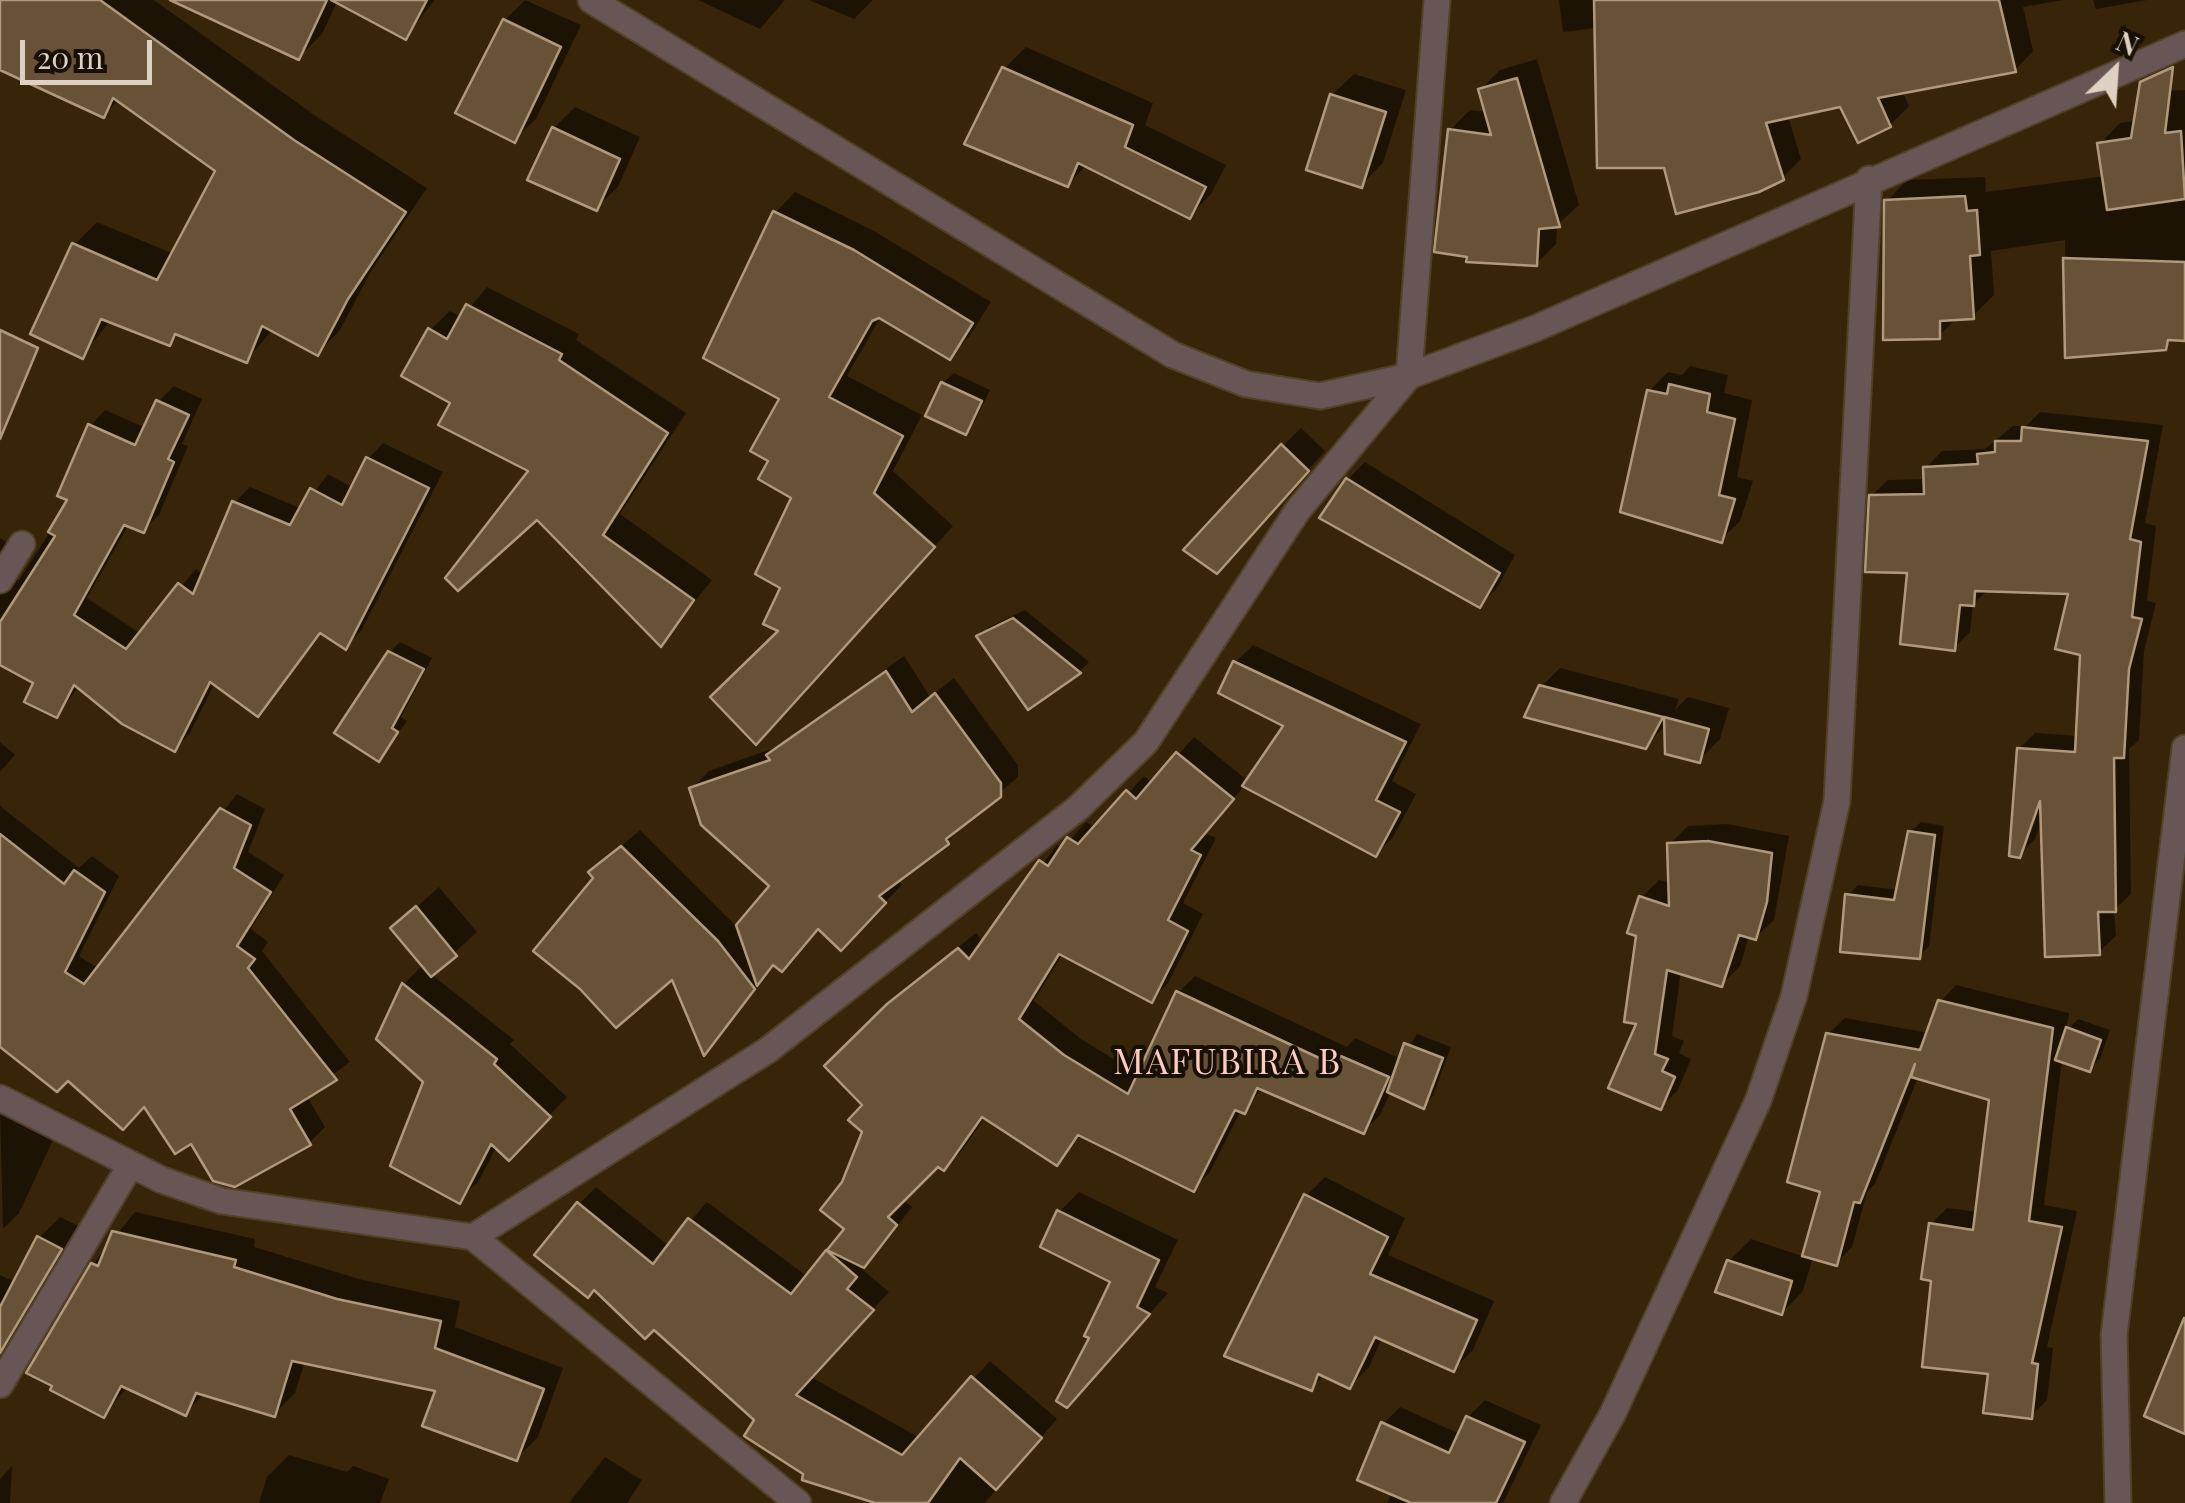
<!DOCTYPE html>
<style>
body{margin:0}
#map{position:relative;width:2185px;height:1503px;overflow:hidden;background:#382409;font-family:"Playfair Display",serif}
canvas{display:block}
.north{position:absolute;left:2065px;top:20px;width:100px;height:100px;-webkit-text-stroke:8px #181005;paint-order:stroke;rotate:25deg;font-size:28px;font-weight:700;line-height:40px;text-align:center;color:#ded1c2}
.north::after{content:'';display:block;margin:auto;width:35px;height:45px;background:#ded1c2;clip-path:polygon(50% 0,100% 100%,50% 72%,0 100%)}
.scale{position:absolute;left:20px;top:40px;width:132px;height:45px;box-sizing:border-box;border:5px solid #ded1c2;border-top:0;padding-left:12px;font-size:30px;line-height:35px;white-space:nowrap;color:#ded1c2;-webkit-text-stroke:8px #181005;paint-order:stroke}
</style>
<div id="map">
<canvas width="2185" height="1503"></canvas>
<div class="north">N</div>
<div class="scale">20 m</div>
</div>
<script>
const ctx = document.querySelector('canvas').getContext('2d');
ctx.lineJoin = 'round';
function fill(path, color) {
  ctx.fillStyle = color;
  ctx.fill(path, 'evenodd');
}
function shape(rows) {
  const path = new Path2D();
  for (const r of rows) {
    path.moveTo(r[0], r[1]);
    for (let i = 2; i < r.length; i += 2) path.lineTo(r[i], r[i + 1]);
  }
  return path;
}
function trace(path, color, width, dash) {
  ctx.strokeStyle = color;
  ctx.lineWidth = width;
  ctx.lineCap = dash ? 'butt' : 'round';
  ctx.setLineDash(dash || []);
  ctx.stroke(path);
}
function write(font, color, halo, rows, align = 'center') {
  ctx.font = font + ' "Playfair Display",serif';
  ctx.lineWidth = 8;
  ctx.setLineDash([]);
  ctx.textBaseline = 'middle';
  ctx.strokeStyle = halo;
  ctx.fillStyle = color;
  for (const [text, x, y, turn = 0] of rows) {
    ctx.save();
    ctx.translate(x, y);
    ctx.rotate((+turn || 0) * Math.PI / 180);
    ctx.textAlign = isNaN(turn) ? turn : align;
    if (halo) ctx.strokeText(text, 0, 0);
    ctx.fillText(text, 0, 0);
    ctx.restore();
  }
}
const shadow = shape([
 [6,0,154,0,317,117,427,188,370,273,340,330,318,353,273,329,247,360,180,333,169,343,111,320,82,356,74,245,97,222,174,254,219,170,120,99,103,115,0,67,0,6],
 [176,0,338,0,322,34,299,57],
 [356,0,435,0,406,36],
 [525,0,581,25,536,119,514,140,505,20],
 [698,0,785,0,760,29],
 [809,0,873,0,854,19],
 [1559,0,2063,0,2023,7,2033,51,2015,70,1902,91,1909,106,1890,125,1841,104,1788,116,1801,159,1782,178,1666,166,1597,28,1563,32],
 [2093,0,2147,0,2096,9],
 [1026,47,1153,103,1145,125,1226,165,1211,194,1190,216,1087,165,1068,184,1004,69],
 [1537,59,1579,205,1557,225,1556,244,1536,264,1450,130,1470,110,1487,112,1480,90,1500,70],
 [1354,74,1406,90,1383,163,1361,185,1332,95],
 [2185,90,2185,338,2174,338,2164,348,2067,355,2065,240,1991,251,1994,295,1973,316,1958,317,1939,336,1887,201,1907,180,1985,177,1986,192,2105,176,2100,144,2120,123,2136,121,2158,91],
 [575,107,640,137,618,187,596,208,554,128],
 [795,192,874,231,991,302,969,337,949,357,881,316,847,376,922,415,893,471,953,526,776,722,783,587,795,496,772,460,782,398,775,213],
 [487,287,579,334,576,340,686,413,620,514,712,580,661,644,531,470,454,402,430,330,450,311,462,317],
 [1690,366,1728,375,1724,393,1752,400,1737,477,1753,481,1740,521,1721,540,1649,391,1668,372,1682,375],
 [954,373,990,390,975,421,965,432,943,383],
 [174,386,202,399,182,444,188,446,159,515,143,530,129,524,87,598,141,634,196,569,204,575,234,503,250,487,302,509,328,474,353,488,368,459,383,443,443,472,361,631,345,646,323,632,258,714,215,683,190,733,175,749,79,686,57,715,36,682,0,661,0,571,8,580,19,580,71,499,90,426,105,410,146,428,158,402],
 [2040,412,2163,425,2145,523,2156,526,2147,601,2156,603,2144,651,2139,740,2129,749,2131,894,2114,910,2116,936,2099,952,2043,818,2035,839,2019,855,2019,749,2035,733,2078,736,2083,653,2071,592,1989,589,1973,604,1970,632,1954,648,1871,496,1888,480,1926,479,1926,468,1942,451,1985,449,2013,426,2026,426],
 [1301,428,1325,451,1234,553,1283,446],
 [1365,462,1515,555,1497,588,1480,605,1348,479],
 [0,538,8,543,0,555,0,571],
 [1025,610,1089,662,1079,672,979,637,989,627],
 [400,642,432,658,401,717,407,721,378,759,390,652],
 [1253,645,1421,724,1392,781,1416,794,1393,837,1376,854,1245,785,1205,833,1216,838,1183,903,1203,914,1168,983,1151,1000,1063,953,1034,1001,1081,1039,1140,1075,1178,993,1195,976,1347,1047,1355,1038,1401,1059,1417,1034,1451,1047,1433,1096,1423,1106,1391,1091,1380,1115,1364,1131,1264,1088,1241,1110,1210,1172,1193,1189,1082,1134,1056,1163,986,1116,961,1152,944,1168,938,1164,902,1199,912,1207,863,1270,889,1292,811,1377,920,1438,990,1361,1057,1419,985,1503,881,1503,757,1420,579,1204,596,1187,669,1246,707,1202,808,1277,847,1228,844,1183,865,1131,865,1105,907,988,976,933,984,942,1057,845,1063,848,1086,822,1096,828,1144,776,1153,783,1194,737,1248,781,1286,725,1235,663],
 [904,656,930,697,954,678,1018,765,1018,777,963,823,948,842,897,880,902,885,841,947,820,926,776,964,705,1051,673,975,591,872,640,830,737,927,773,886,692,788,709,771,777,747],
 [1560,668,1679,699,1675,710,1688,697,1729,708,1720,739,1699,760,1666,725,1645,746,1541,687],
 [0,742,15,755,0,772],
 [237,794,265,809,248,852,284,875,251,929,268,942,262,951,350,1062,306,1095,325,1127,309,1143,191,1141,145,1104,68,1078,0,1044,0,806,79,868,92,856,119,876,79,956,99,969],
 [1921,822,1944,826,1929,946,1919,956,1848,895,1858,885,1899,890,1910,832],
 [1727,824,1789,836,1774,920,1756,937,1749,936,1740,966,1722,984,1681,971,1672,1036,1684,1041,1679,1053,1691,1059,1678,1090,1660,1108,1640,1022,1641,898,1659,880,1671,883,1670,844,1688,826],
 [439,887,477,932,431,974,514,1040,510,1044,567,1097,509,1157,497,1146,478,1182,459,1200,426,1081,379,1038,404,984,424,964,393,928],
 [1956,985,2069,1013,2066,1031,2078,1019,2110,1030,2100,1059,2089,1069,2062,1060,2044,1205,2077,1211,2047,1347,2053,1348,2047,1400,2031,1416,1990,1372,1934,1279,1931,1224,1947,1208,1978,1212,1992,1098,1918,1077,1875,1184,1867,1192,1852,1247,1836,1263,1813,1257,1803,1291,1782,1313,1729,1261,1751,1239,1805,1257,1823,1190,1828,1034,1845,1018,1929,1033,1940,1002],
 [0,1110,30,1122,25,1127,53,1140,19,1213,3,1229],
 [1325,1177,1405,1218,1388,1255,1494,1301,1473,1350,1454,1369,1382,1338,1369,1367,1350,1386,1325,1375,1311,1388,1306,1196],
 [1079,1192,1178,1240,1155,1287,1168,1293,1087,1385,1092,1337,1114,1280,1059,1212],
 [135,1212,255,1239,254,1247,359,1279,460,1301,455,1327,563,1368,538,1437,517,1458,438,1389,305,1361,295,1393,274,1414,205,1393,185,1413,128,1387,103,1415,93,1264],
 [60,1217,81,1227,17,1335,0,1352,0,1275,16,1282,39,1238],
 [1485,1400,1541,1425,1503,1503,1387,1503,1393,1492,1383,1424,1400,1407,1460,1434,1468,1417],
 [289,1455,347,1472,353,1466,389,1479,380,1503,259,1503,267,1477],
 [605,1457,642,1480,627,1503,569,1503],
 [12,1466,10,1503,0,1503,0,1479]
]);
const building = shape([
 [0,0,100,0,294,140,406,212,348,299,318,356,262,326,247,363,175,334,170,346,101,319,83,359,30,334,72,243,157,280,215,171,113,98,104,118,0,70,0,0],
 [170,0,327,0,299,60,170,0],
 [331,0,427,0,406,40,331,0],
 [1594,0,1999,0,2016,72,1878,98,1891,127,1858,143,1840,107,1766,123,1784,180,1759,192,1676,214,1664,168,1597,168,1594,0],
 [503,19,561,47,515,143,455,113,503,19],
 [1002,67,1133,125,1125,147,1206,187,1190,219,1078,163,1068,187,964,144,1002,67],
 [2173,67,2165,133,2181,131,2185,199,2107,210,2097,143,2131,138,2140,82,2173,67],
 [1517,78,1560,227,1539,229,1537,266,1466,262,1467,257,1434,252,1448,129,1491,135,1478,89,1517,78],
 [1330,94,1386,112,1362,188,1306,170,1330,94],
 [552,127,620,159,597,211,527,180,552,127],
 [1965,196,1967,211,1977,210,1980,255,1970,256,1974,319,1940,321,1940,339,1883,340,1884,200,1965,196],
 [773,211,854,250,973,323,950,360,879,318,872,321,829,397,903,436,874,493,935,547,756,745,710,697,778,631,763,624,780,588,755,574,791,498,758,479,768,461,750,451,779,399,703,358,773,211],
 [2063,258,2185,262,2185,341,2168,340,2166,350,2065,358,2063,258],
 [466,304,562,354,559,360,668,433,603,535,694,600,661,647,537,520,458,591,445,578,528,471,438,425,450,403,401,376,428,328,447,339,466,304],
 [0,330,38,348,0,439,0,330],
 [941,382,982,401,966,435,925,416,941,382],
 [1669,384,1710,394,1707,412,1735,419,1719,495,1735,499,1722,543,1620,512,1647,390,1667,394,1669,384],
 [156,400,189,415,168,459,174,462,144,533,124,525,74,615,126,649,178,583,193,594,232,501,290,525,310,488,342,505,366,457,429,488,346,650,320,633,258,717,210,682,175,752,122,724,74,685,57,718,24,702,33,683,0,665,0,622,55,536,48,532,67,500,57,496,88,424,135,445,156,400],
 [2022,427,2148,441,2130,539,2141,542,2132,617,2142,619,2129,669,2124,758,2114,758,2116,912,2098,912,2100,955,2045,957,2040,801,2020,858,2009,856,2017,748,2075,752,2080,655,2055,649,2068,594,1975,591,1974,606,1960,605,1955,651,1900,644,1907,573,1865,572,1869,495,1924,494,1923,467,1978,464,1977,454,1995,452,1995,441,2021,441,2022,427],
 [1281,444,1309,471,1217,574,1183,550,1281,444],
 [1346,478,1500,573,1480,608,1319,518,1346,478],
 [1013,618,1081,673,1028,710,976,636,1013,618],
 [388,651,424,669,392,728,398,732,379,762,334,733,388,651],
 [1233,661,1406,742,1376,800,1400,812,1376,857,1242,786,1283,726,1218,693,1233,661],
 [886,671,912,712,935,693,1001,783,1001,797,946,839,949,844,879,896,886,903,841,951,818,929,782,972,773,965,757,986,736,925,769,886,701,825,689,788,770,760,766,755,886,671],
 [1539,685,1663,717,1646,749,1524,717,1539,685],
 [1664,717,1709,729,1700,763,1665,754,1664,717],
 [1176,752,1234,799,1191,850,1201,855,1168,920,1188,931,1152,1003,1059,954,1019,1019,1064,1055,1128,1094,1176,991,1332,1064,1336,1054,1389,1077,1364,1134,1257,1088,1245,1114,1235,1110,1194,1192,1078,1135,1057,1166,982,1117,944,1171,938,1167,888,1217,897,1225,864,1268,827,1250,844,1229,820,1210,842,1182,862,1132,848,1120,862,1105,824,1066,887,1004,958,948,969,959,1039,860,1048,866,1067,837,1078,844,1126,790,1136,799,1176,752],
 [220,808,251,825,234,868,271,892,237,946,255,959,248,968,337,1080,290,1109,311,1145,235,1187,213,1181,191,1144,175,1154,144,1107,123,1130,68,1081,57,1092,0,1047,0,834,64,884,74,870,105,892,65,972,84,984,220,808],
 [1908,831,1935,835,1920,959,1840,952,1845,894,1894,900,1908,831],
 [1708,841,1772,853,1767,902,1756,940,1739,935,1722,987,1667,970,1655,1054,1668,1059,1662,1071,1675,1077,1661,1110,1608,1088,1636,1024,1624,1022,1636,936,1627,933,1639,896,1669,906,1667,843,1708,841],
 [621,846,718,941,755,989,704,1056,672,980,616,1028,580,989,533,951,593,878,588,872,621,846],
 [416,906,457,956,431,977,390,928,416,906],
 [402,983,497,1059,494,1064,551,1117,509,1161,491,1144,460,1204,390,1166,423,1082,376,1039,402,983],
 [1938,1000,2053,1028,2029,1221,2062,1227,2032,1363,2038,1364,2032,1419,1983,1413,1988,1374,1922,1367,1931,1281,1921,1279,1929,1223,1973,1230,1989,1100,1911,1077,1915,1064,1860,1203,1854,1202,1837,1266,1802,1256,1820,1192,1787,1182,1826,1033,1920,1050,1938,1000],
 [2066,1027,2101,1040,2090,1072,2055,1060,2066,1027],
 [1404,1043,1443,1058,1424,1109,1387,1092,1404,1043],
 [1304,1194,1388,1237,1370,1274,1477,1320,1454,1372,1375,1337,1350,1389,1318,1374,1312,1391,1224,1356,1304,1194],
 [577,1202,653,1264,688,1218,791,1294,826,1250,857,1277,847,1289,874,1310,796,1395,902,1455,971,1376,1042,1438,996,1490,960,1458,928,1503,875,1503,802,1480,803,1474,744,1436,754,1420,654,1330,645,1339,594,1290,588,1298,534,1255,577,1202],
 [1057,1210,1159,1260,1137,1307,1150,1314,1067,1408,1056,1401,1089,1338,1084,1336,1110,1282,1040,1247,1057,1210],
 [112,1231,236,1260,234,1267,337,1299,441,1321,435,1348,544,1389,517,1461,422,1426,435,1391,292,1361,275,1417,196,1393,186,1416,121,1386,104,1418,50,1390,52,1386,26,1373,91,1263,98,1266,112,1231],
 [37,1236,62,1249,0,1353,0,1307,37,1236],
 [1727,1260,1792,1281,1782,1315,1715,1292,1727,1260],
 [2184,1318,2185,1318,2185,1434,2144,1416,2184,1318],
 [1466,1416,1525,1442,1496,1503,1411,1503,1357,1480,1381,1422,1449,1453,1466,1416]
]);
const minor = shape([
 [591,0,1173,355,1246,384,1320,396,1409,376,1534,329,2185,44],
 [0,580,22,544],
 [0,1098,162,1180,222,1201,473,1237,798,1503],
 [473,1237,768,1050,1078,808,1146,742,1298,510,1409,376,1437,0],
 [0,1385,131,1164],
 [1563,1503,1613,1413,1758,1101,1794,996,1837,801,1869,179],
 [2118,1503,2114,1335,2185,748]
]);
const quarterNames = [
 ["MAFUBIRA B",1228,1063]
];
fill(shadow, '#0007');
fill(building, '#675237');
trace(building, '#b0987b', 2.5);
trace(minor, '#534027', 29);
trace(minor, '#675655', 25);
ctx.letterSpacing = '2.5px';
write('35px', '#ffcdc0', '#181005', quarterNames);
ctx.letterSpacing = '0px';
</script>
